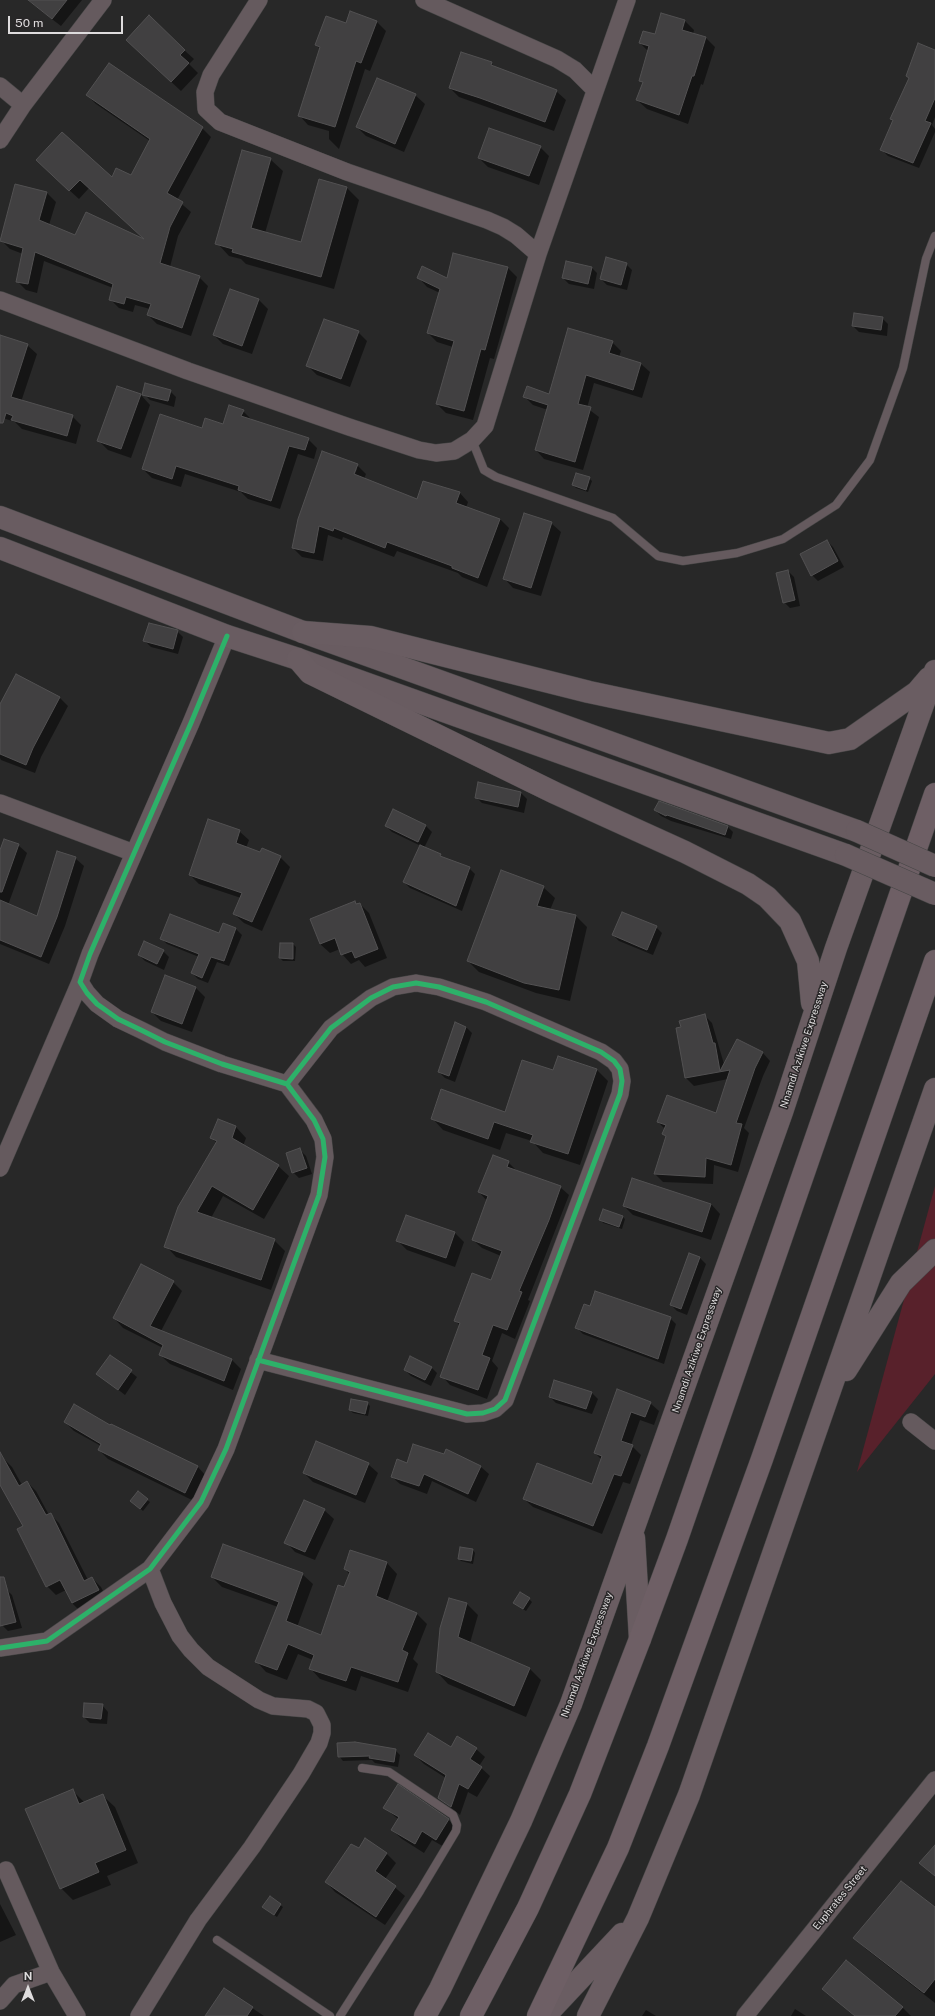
<!DOCTYPE html>
<style>
body{margin:0}
#map{position:relative;width:935px;height:2016px;overflow:hidden;background:#282828;font-family:"Public Sans",sans-serif}
canvas{display:block}
.north{position:absolute;left:8px;top:1968px;width:40px;height:40px;-webkit-text-stroke:3px #292728;paint-order:stroke;rotate:0deg;font-size:11px;font-weight:700;line-height:16px;text-align:center;color:#dedcdd}
.north::after{content:'';display:block;margin:auto;width:14px;height:18px;background:#dedcdd;clip-path:polygon(50% 0,100% 100%,50% 72%,0 100%)}
.scale{position:absolute;left:8px;top:16px;width:115px;height:18px;box-sizing:border-box;border:2px solid #dedcdd;border-top:0;padding-left:5px;font-size:12px;line-height:14px;white-space:nowrap;color:#dedcdd;-webkit-text-stroke:3px #292728;paint-order:stroke}
</style>
<div id="map">
<canvas width="935" height="2016"></canvas>
<div class="north">N</div>
<div class="scale">50 m</div>
</div>
<script>
const ctx = document.querySelector('canvas').getContext('2d');
ctx.lineJoin = 'round';
function fill(path, color) {
  ctx.fillStyle = color;
  ctx.fill(path, 'evenodd');
}
function shape(rows) {
  const path = new Path2D();
  for (const r of rows) {
    path.moveTo(r[0], r[1]);
    for (let i = 2; i < r.length; i += 2) path.lineTo(r[i], r[i + 1]);
  }
  return path;
}
function trace(path, color, width, dash) {
  ctx.strokeStyle = color;
  ctx.lineWidth = width;
  ctx.lineCap = dash ? 'butt' : 'round';
  ctx.setLineDash(dash || []);
  ctx.stroke(path);
}
function write(font, color, halo, rows, align = 'center') {
  ctx.font = font + ' "Public Sans",sans-serif';
  ctx.lineWidth = 3;
  ctx.setLineDash([]);
  ctx.textBaseline = 'middle';
  ctx.strokeStyle = halo;
  ctx.fillStyle = color;
  for (const [text, x, y, turn = 0] of rows) {
    ctx.save();
    ctx.translate(x, y);
    ctx.rotate((+turn || 0) * Math.PI / 180);
    ctx.textAlign = isNaN(turn) ? turn : align;
    if (halo) ctx.strokeText(text, 0, 0);
    ctx.fillText(text, 0, 0);
    ctx.restore();
  }
}
const green = shape([
 [935,1186,935,1374,857,1472]
]);
const shadow = shape([
 [27,0,82,0,61,26],
 [351,12,377,22,386,31,370,71,365,69,339,149,329,139,329,131,308,125,299,115,320,49,316,45,346,24],
 [685,21,694,30,693,34,706,38,715,47,703,85,701,84,688,124,647,109,637,100,643,83,640,80,649,52,640,43],
 [136,49,184,50,194,59,189,64,198,73,181,91],
 [935,51,935,117,932,125,935,129,935,132,919,168,888,156,882,150,893,121,891,119,910,79,907,76],
 [491,63,497,69,556,91,566,100,554,131,459,97,450,88],
 [87,95,202,128,211,137,177,200,191,212,178,236,170,267,199,277,208,286,191,336,157,324,148,315,150,309,135,305,133,312,119,308,110,299,113,288,44,261,37,293,26,290,17,281,23,254,10,249,1,240,16,185,47,193,56,202,49,225,76,236,146,241,89,188,79,199,46,169,112,179,131,177,150,141,96,104],
 [415,95,425,104,404,152,366,136,357,127],
 [540,147,549,156,539,185,488,167,479,158],
 [270,159,283,171,265,233,302,243,347,188,359,200,334,289,246,264,241,259,229,256,217,243],
 [626,264,632,270,627,290,607,285,601,279],
 [591,267,597,273,594,289,569,284,563,278],
 [508,268,517,277,494,359,490,358,473,420,446,413,437,404,453,347,437,342,428,333,440,293,427,287,418,277,447,279],
 [231,290,259,300,268,309,252,354,223,344,214,335],
 [882,318,888,324,887,336,859,332,853,326],
 [358,332,367,341,350,387,317,375,308,366],
 [0,339,27,345,37,354,21,402,72,416,81,425,76,444,22,429,15,422,0,417],
 [612,342,621,351,619,357,641,364,650,372,642,398,594,383,587,408,599,417,583,470,544,459,536,450,548,410,533,405,524,396,550,395],
 [118,387,141,395,150,405,131,458,108,450,98,440],
 [170,391,176,397,174,407,150,400,144,394],
 [243,411,252,420,308,439,317,448,314,459,298,454,280,509,248,499,241,492,185,474,181,487,152,478,143,469,202,429,224,425],
 [357,465,366,474,364,479,417,500,459,492,468,502,466,508,500,519,509,528,487,587,462,577,458,573,397,551,394,557,343,537,342,540,328,535,323,561,302,557,293,548],
 [355,469,357,469,353,479,351,479],
 [589,478,592,481,588,492,576,488,573,485],
 [551,523,561,532,541,596,513,588,504,578],
 [827,541,833,547,844,567,818,581,812,575],
 [788,571,794,577,800,606,790,608,784,602],
 [177,631,183,637,178,654,151,647,145,641],
 [59,697,68,706,41,757,35,773,1,760,0,758,0,706],
 [479,784,521,793,527,799,524,813,482,803,476,797],
 [655,810,728,827,733,832,731,839,671,821,661,816],
 [393,811,426,826,432,832,424,848,440,855,444,859,469,868,475,874,462,911,410,888,404,882,421,846,392,832,386,826],
 [239,831,249,840,246,848,280,857,290,867,262,931,244,923,234,914,241,898,199,884,190,875],
 [18,845,27,853,8,905,38,917,75,858,84,866,65,926,49,964,0,944,0,850],
 [543,887,555,898,550,910,576,916,587,927,570,1001,536,993,479,972,468,961],
 [354,902,357,905,360,904,369,913,387,958,365,967,359,960,351,964,342,954,340,949,330,953,320,944],
 [223,924,236,929,242,935,229,966,217,962,208,983,198,979,192,973,199,957,167,944,162,939,219,934],
 [656,927,662,933,653,955,619,941,613,935],
 [293,944,296,947,295,961,283,961,280,958],
 [163,951,169,957,164,970,145,961,139,955],
 [165,976,196,988,205,997,192,1032,161,1021,152,1012],
 [704,1015,712,1023,724,1064,737,1040,763,1053,770,1061,763,1076,744,1128,749,1133,738,1172,714,1165,713,1184,663,1182,655,1174,667,1137,663,1134,665,1129,658,1122,717,1114,728,1079,694,1086,686,1078,677,1029,682,1028],
 [456,1024,466,1027,472,1033,455,1082,445,1078,439,1072],
 [596,1069,608,1081,580,1165,543,1153,532,1141,506,1133,500,1150,443,1130,432,1118,506,1113,554,1072],
 [218,1120,236,1127,246,1138,243,1146,278,1166,289,1176,264,1219,223,1196,211,1218,274,1240,285,1251,271,1290,176,1257,166,1246,217,1143,211,1138],
 [300,1150,306,1156,312,1174,299,1178,293,1172],
 [508,1162,517,1171,560,1187,569,1195,528,1300,530,1301,515,1339,502,1333,492,1361,498,1368,487,1399,450,1385,442,1376,460,1326,455,1320,491,1281,501,1256,482,1248,473,1240,487,1201,479,1192],
 [711,1204,720,1214,711,1240,633,1215,624,1206],
 [622,1216,625,1219,622,1229,603,1223,601,1220],
 [455,1233,464,1242,455,1267,407,1250,397,1240],
 [700,1258,706,1264,687,1315,677,1311,671,1305],
 [173,1282,182,1291,161,1331,232,1360,241,1369,233,1390,170,1364,160,1355,163,1348,123,1328,114,1318],
 [670,1318,676,1324,664,1364,583,1334,577,1328],
 [110,1356,137,1377,125,1395,98,1374],
 [431,1367,437,1373,431,1386,411,1376,405,1370],
 [618,1391,650,1403,659,1411,654,1425,640,1420,631,1445,641,1455,630,1484,623,1482,602,1534,533,1507,524,1499,592,1485,602,1460,595,1453],
 [592,1393,598,1399,592,1414,556,1403,550,1397],
 [367,1403,370,1406,368,1416,353,1413,350,1410],
 [65,1422,111,1426,112,1425,198,1467,206,1476,194,1501,108,1459,99,1450,101,1446,74,1431],
 [447,1451,481,1467,489,1474,476,1502,432,1481,427,1494,400,1484,392,1477,407,1464,445,1455],
 [3,1458,12,1467,22,1485,27,1482,36,1491,49,1515,50,1514,59,1523,88,1580,92,1578,101,1587,107,1599,81,1612,72,1603,66,1590,56,1595,47,1586,24,1526,0,1483,0,1460],
 [368,1464,378,1473,365,1503,313,1482,304,1473],
 [147,1500,150,1502,143,1511,134,1503],
 [324,1510,334,1519,315,1560,295,1552,286,1542],
 [473,1550,475,1553,473,1564,461,1561,459,1559],
 [351,1551,387,1563,397,1574,387,1602,417,1614,427,1624,413,1659,418,1664,408,1692,361,1676,356,1691,320,1679,310,1668,313,1660,298,1654,287,1680,266,1672,256,1661,278,1607,222,1587,212,1577,302,1574,313,1584,297,1627,321,1636,350,1575,345,1569],
 [6,1589,12,1595,22,1628,8,1631,2,1625,0,1619,0,1590],
 [449,1599,467,1604,478,1615,470,1643,530,1669,541,1680,526,1717,448,1684,437,1672],
 [529,1599,532,1602,526,1611,517,1605],
 [102,1705,108,1712,107,1724,90,1723,84,1717],
 [451,1748,476,1749,485,1757,479,1766,490,1776,477,1797,468,1792,460,1815,439,1798,446,1778,424,1764,415,1755],
 [395,1750,400,1755,398,1767,375,1763,372,1760,343,1761,339,1756],
 [73,1791,84,1802,102,1795,115,1807,138,1863,107,1876,111,1885,73,1900,61,1888],
 [385,1808,448,1819,457,1829,446,1848,432,1840,424,1853,402,1839,392,1830,399,1820],
 [365,1839,387,1854,396,1863,385,1879,405,1896,385,1925,335,1892,326,1882,359,1849],
 [270,1898,283,1907,277,1917,264,1907],
 [0,1904,16,1935,0,1942],
 [935,1909,935,2003,866,1949,855,1938],
 [224,1989,264,2016,207,2016],
 [823,1989,902,2007,911,2016,855,2016],
 [795,2009,806,2016,791,2016],
 [646,2010,656,2016,642,2016]
]);
const building = shape([
 [28,0,67,0,52,19,28,0],
 [350,11,377,21,361,63,356,61,335,127,298,116,320,47,315,45,326,16,346,23,350,11],
 [661,13,685,20,682,30,706,37,694,76,692,76,679,115,636,100,643,82,639,81,649,46,639,43,643,31,655,34,661,13],
 [149,15,185,50,180,55,189,63,171,82,126,40,149,15],
 [918,43,935,50,935,98,925,121,931,123,913,163,880,150,893,120,890,119,909,78,906,76,918,43],
 [461,52,492,62,491,65,557,90,545,122,480,98,449,88,461,52],
 [109,63,203,127,167,193,183,202,170,227,160,263,200,276,182,328,147,315,151,304,126,297,124,304,109,300,113,284,35,252,28,284,16,282,23,248,0,241,15,184,47,192,39,220,75,235,86,212,144,239,80,180,69,191,36,160,62,132,112,177,116,168,131,175,150,139,86,95,109,63],
 [377,78,416,94,395,144,356,127,377,78],
 [489,128,541,146,529,176,478,158,489,128],
 [242,150,271,158,251,228,301,242,319,179,347,187,321,277,232,252,233,249,215,244,242,150],
 [453,253,508,267,485,350,481,349,464,411,436,404,454,341,427,333,440,289,417,278,422,266,447,278,453,253],
 [606,257,627,263,621,285,600,279,606,257],
 [566,261,592,267,588,284,562,278,566,261],
 [230,289,259,299,242,346,213,335,230,289],
 [854,313,883,317,881,330,852,326,854,313],
 [324,319,359,331,341,379,306,366,324,319],
 [568,328,613,341,609,353,641,363,633,390,586,375,578,404,591,407,575,462,535,450,548,405,523,397,527,386,549,394,568,328],
 [0,335,28,344,11,397,73,415,67,436,11,420,13,416,6,413,3,423,0,423,0,335],
 [145,383,171,390,168,401,142,395,145,383],
 [117,386,141,394,121,449,97,441,117,386],
 [229,405,244,410,241,416,309,438,305,450,289,446,271,501,238,490,239,486,176,466,172,479,142,469,160,414,202,428,205,418,223,424,229,405],
 [322,451,358,464,354,474,417,499,423,481,460,492,456,503,500,519,478,578,452,568,452,566,387,542,385,548,334,528,333,531,319,526,314,553,292,548,298,519,322,451],
 [576,473,590,477,586,490,572,485,576,473],
 [524,513,552,522,531,588,503,579,524,513],
 [827,540,838,561,811,576,800,554,827,540],
 [788,570,795,600,783,603,776,573,788,570],
 [149,623,178,630,173,649,143,641,149,623],
 [16,674,60,697,33,748,26,765,0,754,0,704,16,674],
 [478,782,521,792,518,807,475,798,478,782],
 [659,801,728,826,725,835,667,815,666,816,654,810,659,801],
 [393,809,426,825,418,842,385,826,393,809],
 [208,819,240,830,236,843,260,852,262,848,281,856,252,922,233,914,242,893,189,875,208,819],
 [4,839,19,844,2,892,0,892,0,850,4,839],
 [420,845,441,854,440,856,470,867,456,906,403,882,420,845],
 [57,851,76,857,57,917,41,957,0,940,0,900,37,916,57,851],
 [501,870,544,886,537,906,576,915,559,990,524,983,467,961,501,870],
 [355,901,356,904,360,903,378,949,355,958,352,951,341,955,335,938,320,944,310,919,355,901],
 [622,912,657,926,647,950,612,935,622,912],
 [170,914,219,933,223,923,236,928,224,961,211,957,202,978,191,973,199,954,160,939,170,914],
 [144,941,164,950,157,964,138,955,144,941],
 [280,943,293,943,293,959,279,958,280,943],
 [165,975,196,987,182,1024,151,1012,165,975],
 [705,1014,713,1043,715,1043,720,1071,737,1039,763,1052,755,1068,736,1123,742,1124,731,1165,706,1158,705,1177,654,1174,666,1136,662,1134,666,1125,657,1122,667,1095,716,1113,730,1070,685,1078,676,1028,681,1027,679,1021,705,1014],
 [455,1022,466,1027,449,1076,438,1072,455,1022],
 [558,1056,597,1069,568,1154,530,1142,533,1135,494,1122,488,1139,431,1119,441,1089,505,1112,522,1060,553,1070,558,1056],
 [218,1119,236,1126,232,1138,279,1165,253,1210,212,1186,197,1212,275,1239,261,1280,164,1247,178,1207,217,1141,210,1138,218,1119],
 [300,1148,307,1168,292,1173,286,1153,300,1148],
 [493,1155,509,1161,507,1167,561,1186,549,1220,519,1291,522,1292,507,1330,493,1325,482,1355,490,1358,478,1390,440,1377,460,1323,454,1321,472,1273,491,1280,502,1251,472,1240,488,1196,478,1192,493,1155],
 [632,1178,711,1204,702,1232,623,1206,632,1178],
 [603,1209,623,1216,619,1227,599,1220,603,1209],
 [406,1215,455,1232,446,1258,396,1241,406,1215],
 [689,1253,700,1257,681,1309,670,1305,689,1253],
 [141,1264,174,1281,150,1326,232,1359,224,1381,159,1355,163,1345,113,1318,141,1264],
 [595,1291,671,1317,658,1359,575,1328,584,1304,590,1306,595,1291],
 [110,1355,132,1370,118,1390,96,1374,110,1355],
 [410,1356,432,1367,425,1380,404,1370,410,1356],
 [554,1380,592,1392,586,1409,549,1397,554,1380],
 [617,1389,651,1402,645,1417,631,1412,621,1441,633,1445,621,1476,614,1474,593,1526,523,1499,537,1463,592,1484,602,1456,594,1453,617,1389],
 [351,1399,368,1402,365,1414,349,1410,351,1399],
 [74,1404,110,1425,111,1424,198,1466,185,1493,98,1450,101,1444,64,1422,74,1404],
 [316,1441,369,1463,356,1495,303,1473,316,1441],
 [413,1444,444,1454,446,1449,481,1466,468,1494,424,1474,419,1486,391,1477,397,1459,407,1463,413,1444],
 [0,1452,19,1486,27,1481,46,1515,51,1513,84,1581,92,1577,99,1590,72,1603,60,1580,46,1587,17,1529,23,1526,0,1485,0,1452],
 [138,1491,148,1499,140,1509,130,1501,138,1491],
 [304,1500,325,1509,305,1552,284,1543,304,1500],
 [223,1544,303,1573,286,1621,321,1635,338,1585,344,1587,350,1572,344,1569,350,1550,387,1562,376,1596,417,1613,402,1650,408,1653,398,1682,351,1667,346,1681,309,1669,314,1655,288,1644,277,1670,255,1662,279,1602,211,1577,223,1544],
 [460,1547,473,1549,471,1561,458,1559,460,1547],
 [0,1577,4,1577,16,1622,0,1626,0,1577],
 [520,1592,530,1598,523,1609,513,1603,520,1592],
 [449,1598,467,1603,458,1637,530,1668,514,1706,436,1672,440,1628,449,1598],
 [84,1703,103,1704,101,1719,83,1717,84,1703],
 [428,1733,451,1747,457,1736,477,1748,470,1759,482,1767,468,1789,459,1784,451,1807,438,1798,446,1775,414,1755,428,1733],
 [355,1742,396,1749,394,1762,369,1758,370,1756,338,1757,337,1743,355,1742],
 [398,1784,449,1819,436,1840,422,1831,415,1844,391,1830,399,1817,383,1808,398,1784],
 [73,1789,79,1804,103,1794,126,1850,95,1863,99,1872,60,1889,25,1809,73,1789],
 [365,1838,387,1853,375,1871,396,1886,376,1917,325,1882,351,1844,359,1848,365,1838],
 [935,1845,935,1876,919,1863,935,1845],
 [901,1881,935,1907,935,1979,924,1993,853,1938,901,1881],
 [270,1896,281,1904,274,1915,262,1907,270,1896],
 [846,1960,903,2007,895,2016,855,2016,822,1989,846,1960],
 [224,1988,253,2007,247,2016,205,2016,224,1988]
]);
const service = shape([
 [472,440,484,470,496,477,613,518,658,556,683,561,737,553,783,539,836,505,870,460,903,368,926,259,935,236],
 [217,1940,330,2016],
 [340,2016,420,1891,456,1831,457,1825,453,1815,389,1772,362,1768]
]);
const minor = shape([
 [259,0,211,75,205,92,206,109,220,122,347,172,487,220,503,227,516,235,538,254],
 [424,0,557,59,575,70,594,89],
 [0,86,23,105],
 [0,140,23,105,103,0],
 [0,300,188,371,349,427,419,450,436,453,454,451,472,440,485,426,538,254,627,0],
 [0,803,134,853],
 [0,1168,80,982],
 [258,1360,467,1414,483,1413,495,1409,505,1400,620,1094,622,1081,620,1069,614,1061,601,1052,486,1002,439,987,416,983,393,987,371,998,331,1028,287,1084],
 [911,1422,935,1441],
 [0,1648,47,1641,150,1569,201,1502,226,1449,319,1195,325,1157,323,1139,314,1120,287,1084,222,1064,165,1042,141,1030,118,1019,97,1004,87,993,80,982,90,954,191,723,227,636],
 [6,1870,51,1972,77,2016],
 [0,2001,14,1985,51,1972],
 [139,2016,198,1920,252,1847,301,1774,319,1743,322,1733,322,1725,316,1713,308,1709,273,1706,259,1700,208,1667,191,1650,180,1636,163,1603,150,1569],
 [745,2016,935,1780]
]);
const secondary = shape([
 [0,517,303,632,857,831],
 [0,548,227,636,298,659,846,855]
]);
const trunk = shape([
 [303,632,370,637,589,692,829,743,850,739,917,692,929,678],
 [298,659,310,673,555,793,685,852,748,884,767,897,790,921,808,961,812,1003,814,1005],
 [846,1370,901,1283,935,1250],
 [634,1538,640,1639],
 [425,2016,440,1989,521,1821,571,1704,782,1112,836,948,935,671],
 [545,2016,622,1934],
 [588,2016,638,1918,689,1795,935,1089]
]);
const motorway = shape([
 [471,2016,528,1908,580,1794,640,1639,677,1539,935,794],
 [538,2016,618,1848,658,1746,762,1459,935,961]
]);
const secondaryBridge = shape([
 [857,831,935,866],
 [846,855,935,894]
]);
const cycleway = shape([
 [258,1360,467,1414,483,1413,495,1409,505,1400,620,1094,622,1081,620,1069,614,1061,601,1052,486,1002,439,987,416,983,393,987,371,998,331,1028,287,1084],
 [0,1648,47,1641,150,1569,201,1502,226,1449,319,1195,325,1157,323,1139,314,1120,287,1084,222,1064,165,1042,141,1030,118,1019,97,1004,87,993,80,982,90,954,191,723,227,636]
]);
const streetNames = [
 ["Nnamdi Azikiwe Expressway",804,1045,-72],
 ["Nnamdi Azikiwe Expressway",697,1350,-71],
 ["Nnamdi Azikiwe Expressway",587,1655,-70],
 ["Euphrates Street",840,1898,-51]
];
fill(green, '#58212b');
fill(shadow, '#0007');
fill(building, '#414041');
trace(building, '#525152', 1);
trace(service, '#454545', 9);
trace(minor, '#454545', 18);
trace(secondary, '#454545', 23);
trace(trunk, '#454545', 23);
trace(motorway, '#454545', 23);
trace(service, '#655a5e', 8);
trace(minor, '#655a5e', 17);
trace(secondary, '#695c61', 22);
trace(trunk, '#6a5d62', 22);
trace(motorway, '#6e5f65', 22);
trace(secondaryBridge, '#454545', 23, []);
trace(secondaryBridge, '#695c61', 22);
trace(cycleway, '#2db169', 5);
write('10px', '#dedcdd', '#292728', streetNames);
</script>
